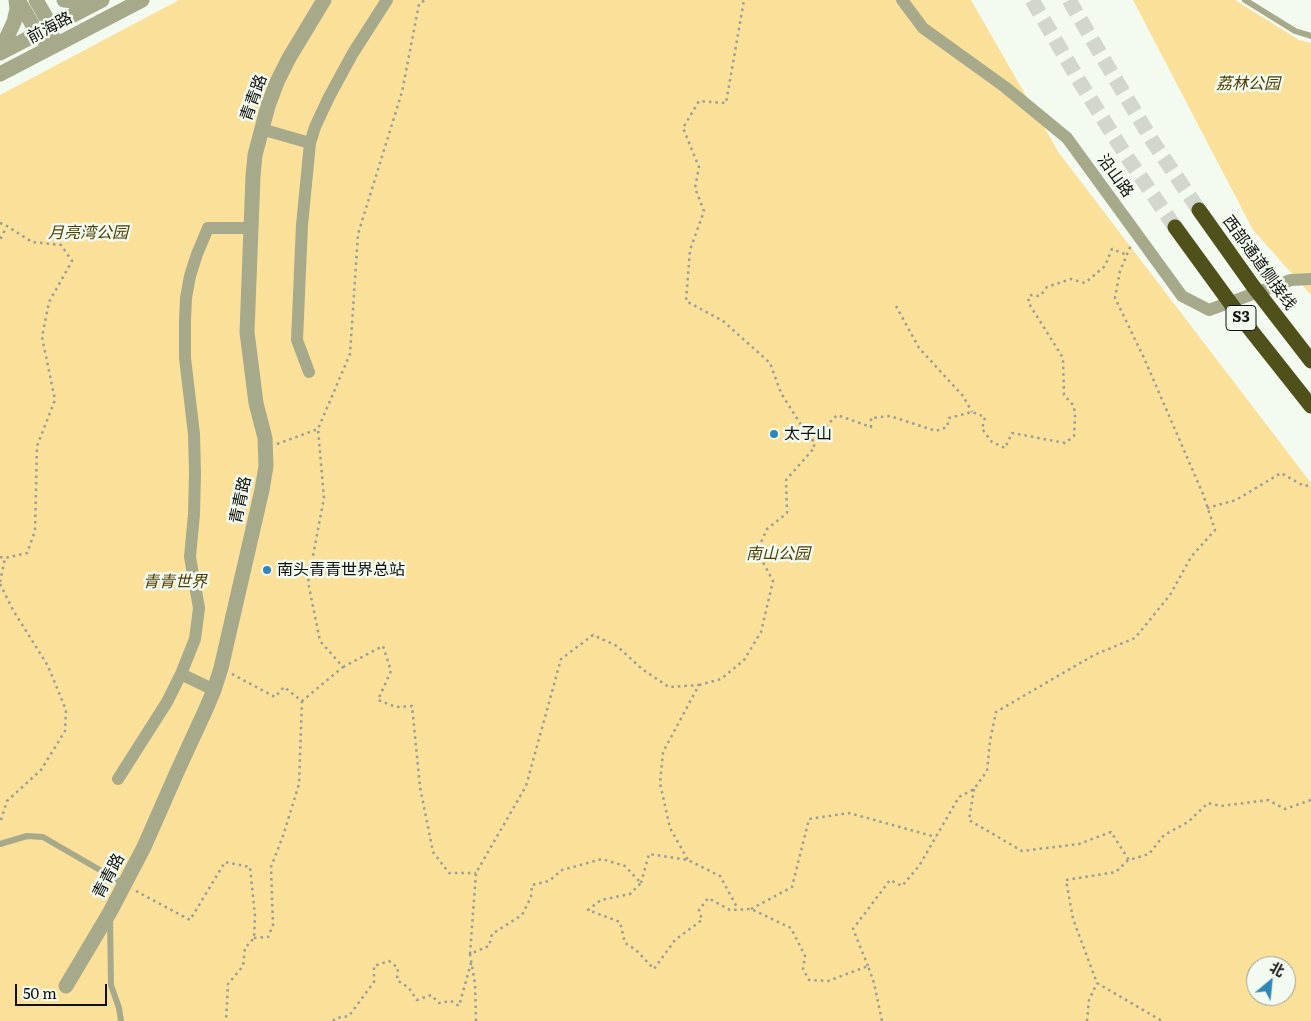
<!DOCTYPE html>
<meta charset="utf-8">
<style>
body{margin:0}
#map{position:relative;width:1311px;height:1021px;overflow:hidden;background:#f3faef;font-family:Literata,"Noto Sans SC",serif}
canvas{display:block}
.north{position:absolute;left:1246px;top:956px;width:50px;height:50px;box-sizing:border-box;background:#f3faef;border:1px solid #989d95;border-radius:50%;rotate:28deg;font-size:14px;font-weight:700;line-height:20px;text-align:center;color:#0f110e}
.north::after{content:'';display:block;margin:auto;width:18px;height:22px;background:#3087b6;clip-path:polygon(50% 0,100% 100%,50% 72%,0 100%)}
.scale{position:absolute;left:15px;top:984px;width:92px;height:22px;box-sizing:border-box;border:2px solid #0f110e;border-top:0;padding-left:6px;font-size:15px;line-height:18px;white-space:nowrap;color:#0f110e;-webkit-text-stroke:4px #f3faef;paint-order:stroke}
</style>
<div id="map">
<canvas width="1311" height="1021"></canvas>
<div class="north">北</div>
<div class="scale">50 m</div>
</div>
<script>
const ctx = document.querySelector('canvas').getContext('2d');
ctx.lineJoin = 'round';
function fill(path, color) {
  ctx.fillStyle = color;
  ctx.fill(path, 'evenodd');
}
function shape(rows) {
  const path = new Path2D();
  for (const r of rows) {
    path.moveTo(r[0], r[1]);
    for (let i = 2; i < r.length; i += 2) path.lineTo(r[i], r[i + 1]);
  }
  return path;
}
function trace(path, color, width, dash) {
  ctx.strokeStyle = color;
  ctx.lineWidth = width;
  ctx.lineCap = dash ? 'butt' : 'round';
  ctx.setLineDash(dash || []);
  ctx.stroke(path);
}
function write(font, color, halo, rows, align = 'center') {
  ctx.font = font + ' Literata,"Noto Sans SC",serif';
  ctx.lineWidth = 5;
  ctx.setLineDash([]);
  ctx.textBaseline = 'middle';
  ctx.strokeStyle = halo;
  ctx.fillStyle = color;
  for (const [text, x, y, turn = 0] of rows) {
    ctx.save();
    ctx.translate(x, y);
    ctx.rotate((+turn || 0) * Math.PI / 180);
    ctx.textAlign = isNaN(turn) ? turn : align;
    if (halo) ctx.strokeText(text, 0, 0);
    ctx.fillText(text, 0, 0);
    ctx.restore();
  }
}
const green = shape([
 [179,0,971,0,1059,153,1311,483,1311,1021,0,1021,0,95],
 [1256,966,1286,966,1286,996,1256,996],
 [1133,0,1235,0,1299,40,1311,43,1311,295,1253,230]
]);
const motorwayTunnel = shape([
 [1032,0,1078,79,1127,157,1175,227],
 [1069,0,1107,65,1153,142,1199,210]
]);
const path = shape([
 [0,223,7,226,0,240],
 [896,306,919,348,963,396,972,412],
 [812,441,837,415,871,427,871,418,890,416,936,431,947,427,949,418,972,412,985,417,982,429,992,442,1005,448,1012,433,1065,443,1074,436,1075,417,1074,406,1064,395,1063,358,1028,302,1030,295,1040,296,1047,287,1071,279,1085,283,1105,266,1112,249,1127,255],
 [277,444,318,429,350,354,358,234,402,92,419,4,425,0],
 [1207,508,1236,500,1281,473,1304,486,1311,485],
 [0,557,5,558,27,553,35,531,37,446,55,400,42,337,49,302,72,261,61,245,32,242,7,226],
 [0,582,5,558],
 [0,584,13,610,48,666,66,710,65,731,41,770,7,801,0,823],
 [343,667,383,646,391,671,378,700,396,707,412,706,420,787,433,852,449,873,476,873],
 [232,674,275,697,284,687,302,701,343,667,320,641,308,582,324,498,318,429],
 [699,685,721,679,744,660,761,632,773,581,757,551,767,529,787,513,786,480,815,447,781,393,770,363,723,321,686,301,690,250,704,211,695,188,699,167,683,128,699,101,726,103,744,0],
 [974,789,969,820,1022,851,1079,844,1111,832,1129,860,1149,854,1164,835,1188,822,1208,803,1221,806,1268,800,1285,809,1311,800],
 [1128,860,1116,872,1066,880,1073,919,1097,983,1162,1021],
 [641,883,649,854,688,860,720,876,738,909],
 [136,891,190,920,225,862,250,867,255,916,254,938,245,948,243,966,228,984,226,1021],
 [751,909,792,887,809,819,849,813,936,837],
 [254,938,268,937,273,925,271,867,283,836,299,784,302,701],
 [470,954,476,873,526,786,561,659,593,635,617,646,642,669,669,687,699,685,663,752,660,783,670,828,688,860],
 [868,966,853,929,890,880,902,886,919,866,959,797,974,789,987,771,990,741,996,712,1094,655,1135,638,1170,595,1191,557,1215,530,1203,494,1144,358,1115,298,1120,271,1131,245],
 [333,1021,336,1018,349,1016,374,982,374,966,389,961,398,968,397,980,409,988,417,1000,431,995,439,1003,451,1001,459,1006,471,963],
 [476,1021,475,984,470,954,489,946,492,934,522,915,531,897,532,885,549,881,562,870,602,859,625,866,641,883,630,894,601,900,588,910,620,922,625,943,636,950,654,969,675,940,702,920,699,910,708,898,730,910,751,909,791,928,805,956,803,969,809,980,828,981,868,966,874,983,882,1021],
 [1087,1021,1089,1000,1097,983]
]);
const service = shape([
 [1245,0,1295,31,1311,36],
 [0,844,27,836,43,837,124,884],
 [110,918,111,985,119,1008,121,1021]
]);
const minor = shape([
 [902,0,923,28,1005,87,1067,138,1182,296,1209,310,1291,280,1311,279],
 [261,129,310,143],
 [309,372,297,340,302,225,310,143,315,127,329,97,353,53,387,0],
 [181,674,214,690],
 [118,779,167,702,181,674,195,639,199,608,190,557,194,514,195,473,194,434,185,358,185,320,186,298,190,276,197,254,208,228,251,228]
]);
const tertiary = shape([
 [18,0,38,34,45,41],
 [36,0,51,26,52,35],
 [64,0,83,2,93,0],
 [0,46,7,37,14,22,17,9,16,0],
 [0,53,102,0],
 [0,74,142,0],
 [66,986,110,912,144,847,177,772,206,709,214,690,221,668,262,490,266,466,265,438,256,403,247,332,253,176,255,155,268,106,277,82,289,58,324,0]
]);
const motorway = shape([
 [1199,210,1253,286,1311,361],
 [1175,227,1242,319,1311,406]
]);
const markers = [
 [774,434,5,"#3087b6"],
 [267,570,5,"#3087b6"]
];
const shields = [
 [1241,318,30]
];
const shieldNames = [
 ["S3",1241,318]
];
const streetNames = [
 ["前海路",50,28,-28],
 ["青青路",254,98,-70],
 ["沿山路",1115,176,54],
 ["西部通道侧接线",1259,263,54],
 ["青青路",241,500,-78],
 ["青青路",109,876,-62]
];
const parkNames = [
 ["荔林公园",1248,84],
 ["月亮湾公园",88,233],
 ["南山公园",778,554],
 ["青青世界",175,582]
];
const poiNames = [
 ["太子山",784,434],
 ["南头青青世界总站",277,570]
];
fill(green, '#fbe09a');
trace(motorwayTunnel, '#d1d7cd', 15, [15, 8]);
trace(path, '#999e96', 2.5, [2.5, 4]);
trace(service, '#a7a98b', 6);
trace(minor, '#a7a98b', 12);
trace(tertiary, '#a7a98b', 15);
trace(motorway, '#4f501a', 15);
for (const [x, y, r, color] of markers) {
  const dot = new Path2D();
  dot.arc(x, y, r, 0, 2 * Math.PI);
  ctx.fillStyle = color;
  ctx.fill(dot);
  trace(dot, '#f3faef', 2);
}
for (const [x, y, w] of shields) {
  const box = new Path2D();
  box.roundRect(x - w / 2, y - 12.5, w, 25, 4);
  ctx.fillStyle = '#f3faef';
  ctx.fill(box);
  trace(box, '#0f110e', 1);
}
write('bold 15px', '#0f110e', null, shieldNames);
write('16px', '#0f110e', '#f3faef', streetNames);
write('italic 16px', '#4f3d02', '#f3faef', parkNames);
write('16px', '#0f110e', '#f3faef', poiNames, 'left');
</script>
